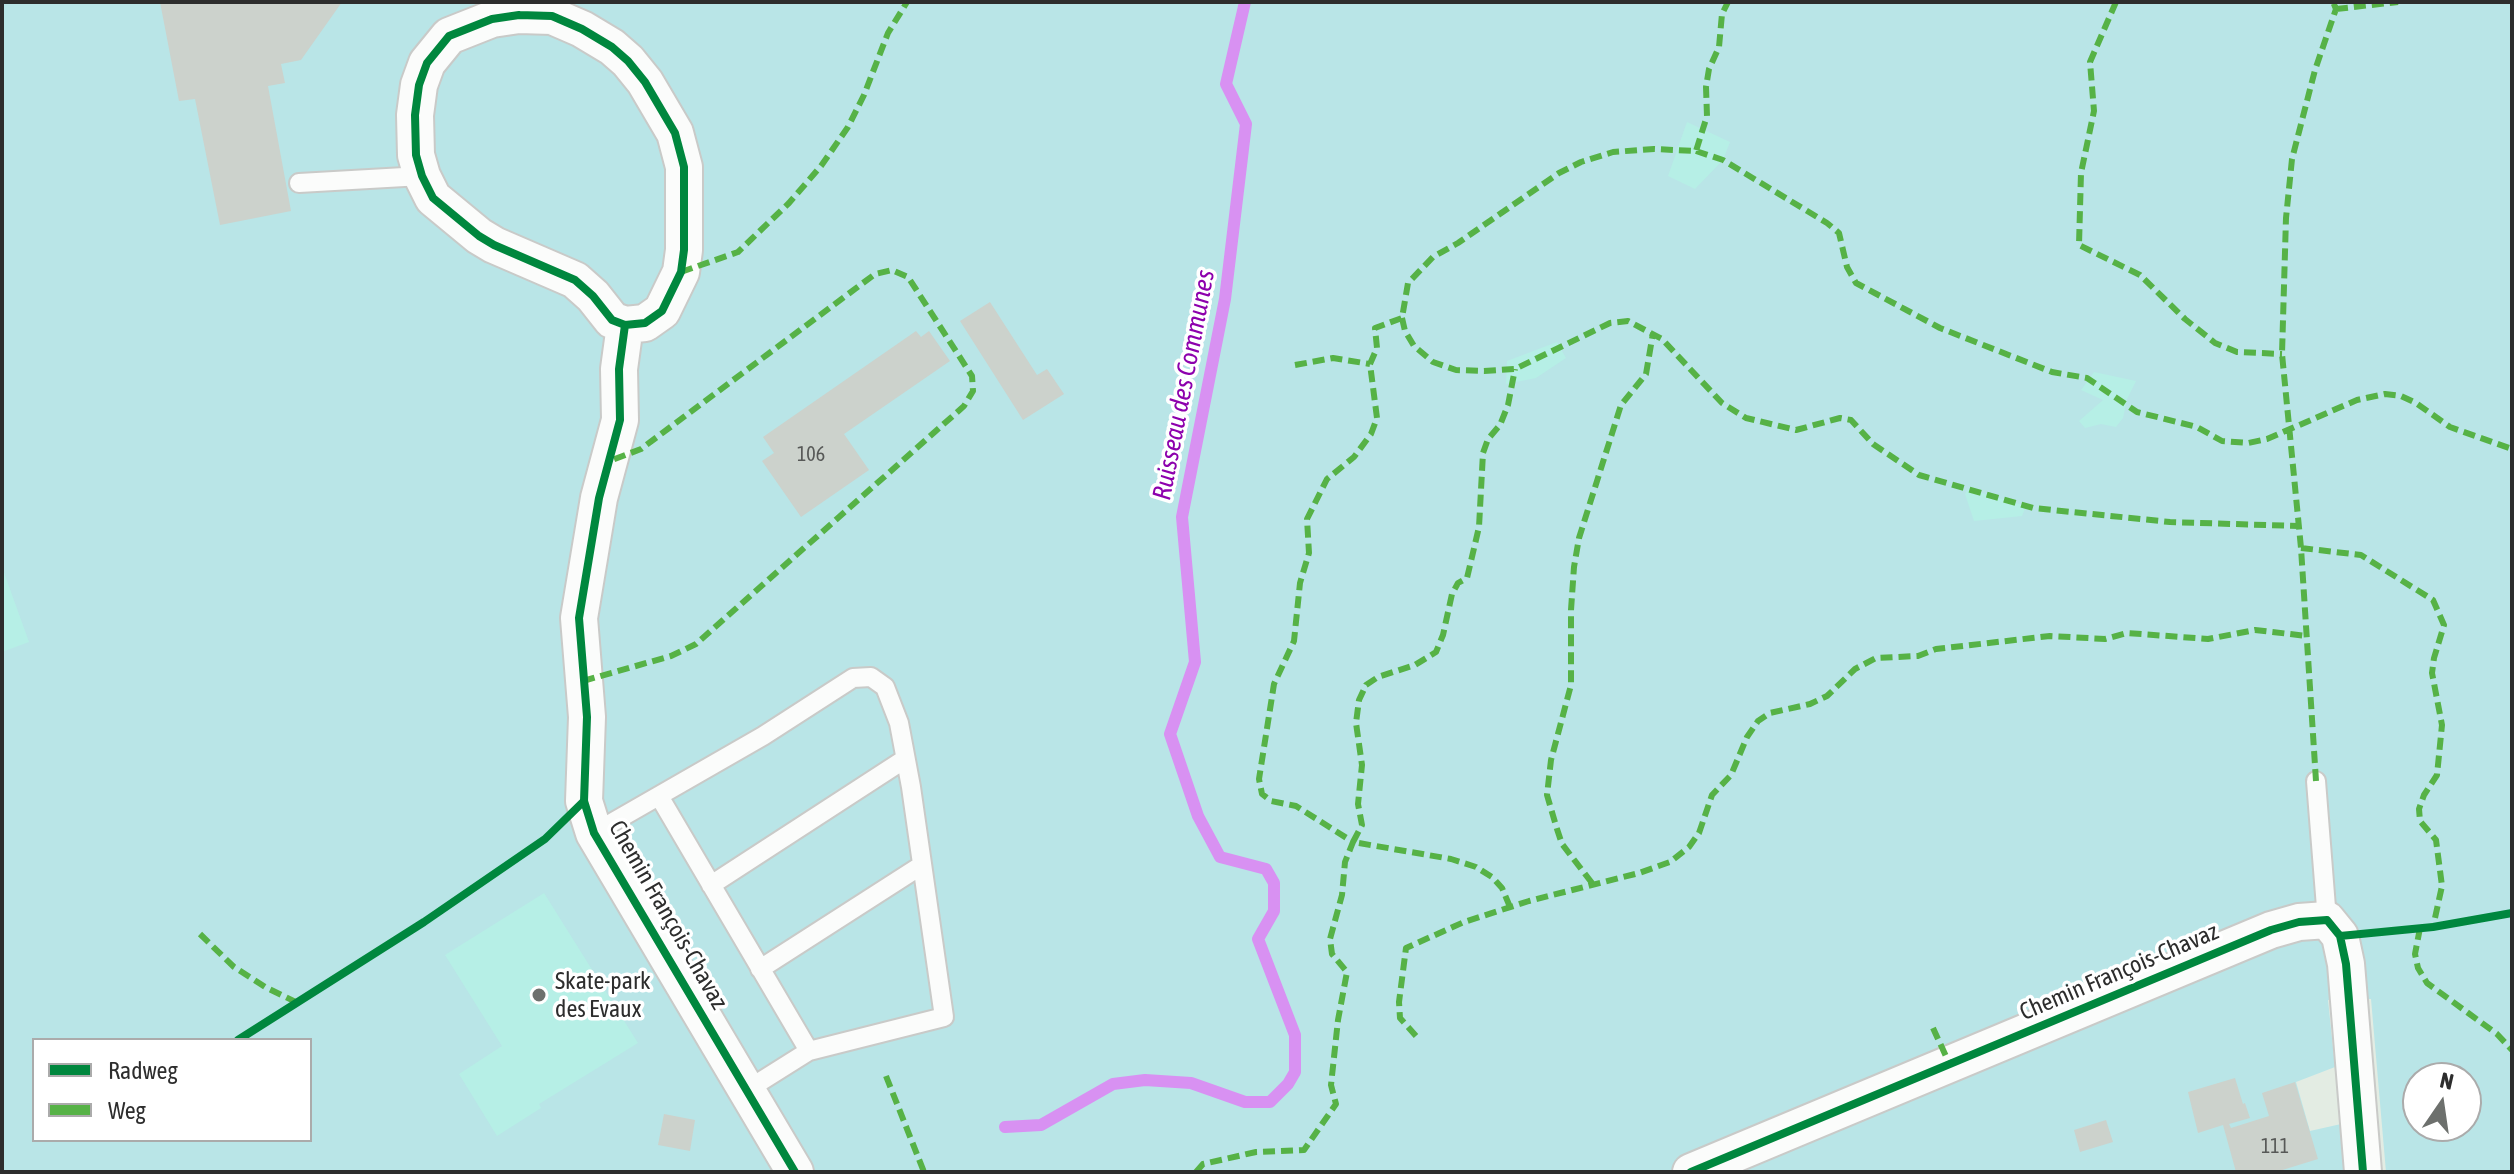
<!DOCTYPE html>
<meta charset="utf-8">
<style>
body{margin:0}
#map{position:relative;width:2514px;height:1174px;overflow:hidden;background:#e3ece3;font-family:"Asap Condensed",sans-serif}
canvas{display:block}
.frame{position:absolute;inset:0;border:4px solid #2d2d2d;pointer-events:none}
.legend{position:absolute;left:32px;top:1038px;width:280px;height:104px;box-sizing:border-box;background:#fff;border:2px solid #ababab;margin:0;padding:10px 14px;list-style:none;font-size:24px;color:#2d2d2d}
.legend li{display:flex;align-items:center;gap:16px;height:40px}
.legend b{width:40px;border:2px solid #ababab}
.north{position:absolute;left:2402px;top:1062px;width:80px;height:80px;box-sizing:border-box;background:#fff;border:2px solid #ababab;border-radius:50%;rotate:13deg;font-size:22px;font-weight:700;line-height:32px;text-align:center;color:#2d2d2d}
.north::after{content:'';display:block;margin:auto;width:28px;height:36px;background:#6d706d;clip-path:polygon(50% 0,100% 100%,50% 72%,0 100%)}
</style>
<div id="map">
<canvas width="2514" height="1174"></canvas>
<div class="frame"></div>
<ul class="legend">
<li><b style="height:10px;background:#00873e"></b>Radweg</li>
<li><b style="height:10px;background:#56b246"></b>Weg</li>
</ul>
<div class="north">N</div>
</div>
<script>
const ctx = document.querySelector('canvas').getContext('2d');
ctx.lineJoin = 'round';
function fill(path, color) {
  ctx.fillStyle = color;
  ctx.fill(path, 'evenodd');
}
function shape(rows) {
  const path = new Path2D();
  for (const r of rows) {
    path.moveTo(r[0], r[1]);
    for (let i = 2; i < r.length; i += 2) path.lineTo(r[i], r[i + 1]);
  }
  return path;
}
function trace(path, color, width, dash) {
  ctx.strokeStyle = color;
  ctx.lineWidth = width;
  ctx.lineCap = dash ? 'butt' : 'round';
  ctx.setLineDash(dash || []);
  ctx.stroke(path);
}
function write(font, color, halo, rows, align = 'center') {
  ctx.font = font + ' "Asap Condensed",sans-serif';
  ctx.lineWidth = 7;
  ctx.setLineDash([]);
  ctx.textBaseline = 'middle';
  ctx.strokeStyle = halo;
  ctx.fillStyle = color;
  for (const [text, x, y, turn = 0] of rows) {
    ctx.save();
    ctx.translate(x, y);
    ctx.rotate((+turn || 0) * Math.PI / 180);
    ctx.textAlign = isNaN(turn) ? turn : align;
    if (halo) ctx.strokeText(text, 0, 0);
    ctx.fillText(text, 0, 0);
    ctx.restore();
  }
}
const green = shape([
 [2,2,2512,2,2512,1172,2386,1172,2371,999,2328,1000,2335,1067,2296,1082,2310,1131,2341,1124,2347,1172,2,1172],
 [34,1040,310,1040,310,1140,34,1140],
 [2418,1078,2466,1078,2466,1126,2418,1126]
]);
const pitch = shape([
 [1687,122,1730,142,1723,160,1695,189,1668,176],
 [1557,342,1566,358,1536,378,1506,384,1507,361],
 [2094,372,2136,381,2127,399,2123,418,2116,427,2101,424,2085,428,2079,421,2103,400,2081,390],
 [1968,489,2026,506,2022,516,1974,521,1965,494],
 [2,567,29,642,2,652],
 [544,893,638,1043,539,1104,541,1108,497,1136,459,1074,502,1046,445,955]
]);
const stream = shape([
 [1005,1127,1041,1125,1113,1084,1145,1080,1191,1083,1245,1102,1270,1102,1288,1084,1295,1072,1295,1035,1258,939,1274,911,1274,883,1266,869,1220,857,1198,816,1170,734,1195,662,1182,517,1225,299,1246,124,1226,84,1245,2]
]);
const building = shape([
 [160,2,342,2,301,60,281,64,285,83,268,86,291,211,220,225,195,99,179,101],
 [990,302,1037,375,1047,369,1064,394,1023,420,960,321],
 [916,331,921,337,929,331,950,361,844,434,869,470,801,517,762,461,774,453,763,437],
 [2235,1078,2243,1104,2245,1103,2250,1118,2229,1124,2231,1128,2269,1116,2262,1093,2295,1082,2318,1159,2276,1172,2236,1172,2223,1125,2198,1133,2188,1092],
 [664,1114,695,1120,690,1151,658,1145],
 [2106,1120,2113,1142,2080,1152,2074,1130]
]);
const lane = shape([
 [299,183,422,176],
 [2316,781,2327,920],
 [659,796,809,1051],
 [594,833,763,736,853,678,871,677,885,687,899,723,911,787,944,1017,809,1051,747,1090],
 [711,885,905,759],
 [760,969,922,865]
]);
const street = shape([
 [519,15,552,16,582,29,612,47,628,61,645,82,675,133,684,167,684,250,681,272,662,311,645,323,625,325,612,320,593,296,575,280,494,245,479,236,433,198,422,176,416,155,415,115,419,85,427,63,449,36,492,19,519,15],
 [625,325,619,369,620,420,599,498,579,618,587,717,584,801,594,833,795,1172],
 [1691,1172,2271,930,2299,922,2327,920,2340,936,2346,964,2363,1172]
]);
const quiet = shape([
 [2116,2,2090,62,2094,111,2081,173,2079,245,2140,275,2185,319,2215,343,2237,352,2282,354],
 [2336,9,2398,2],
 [1696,151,1723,160,1827,223,1839,233,1847,267,1856,283,1940,328,2052,372,2087,378,2137,412,2197,427,2222,441,2248,443,2267,439,2357,400,2385,394,2401,396,2416,403,2450,427,2512,449],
 [681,272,738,252,789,203,821,166,848,127,864,95,888,33,907,2],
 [1402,318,1405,331,1414,346,1433,362,1456,370,1484,371,1515,369,1610,323,1628,321,1662,339,1722,403,1746,418,1796,430,1840,418,1851,420,1873,444,1919,475,2033,508,2170,522,2298,526],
 [1295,365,1333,358,1370,364],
 [2301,548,2361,555,2433,600,2444,625,2434,658,2432,673,2442,725,2437,775,2424,795,2419,809,2420,821,2436,840,2442,886,2433,927],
 [583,681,671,656,696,644,964,406,973,391,972,376,908,277,892,270,875,274,641,449,607,462],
 [2316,781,2301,548,2282,354,2286,218,2292,159,2315,70,2336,9,2333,2],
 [1592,883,1562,844,1557,829,1547,795,1551,760,1571,685,1571,610,1574,567,1579,538,1621,405,1646,374,1653,333],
 [1510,907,1502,888,1492,877,1476,867,1451,859,1353,842,1362,825,1358,804,1362,765,1356,723,1359,700,1366,685,1378,677,1415,665,1436,652,1443,635,1452,594,1458,583,1467,578,1479,527,1483,453,1488,439,1500,425,1508,405,1515,369],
 [2420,928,2415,954,2418,968,2427,983,2497,1034,2512,1050],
 [200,934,234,967,265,987,298,1003],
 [1933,1028,1950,1065],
 [1416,1036,1400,1018,1399,1002,1406,948,1464,922,1529,901,1639,873,1670,862,1689,847,1699,833,1712,795,1731,775,1747,737,1758,721,1770,713,1810,704,1827,696,1855,669,1876,658,1918,656,1936,649,2050,636,2105,639,2127,633,2208,639,2255,630,2307,636],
 [886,1076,924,1172],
 [1196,1172,1203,1164,1256,1152,1304,1150,1336,1104,1331,1085,1338,1020,1347,972,1332,954,1330,939,1342,895,1345,862,1353,842,1296,806,1271,801,1262,794,1259,779,1274,684,1294,641,1300,583,1309,553,1307,519,1327,479,1354,457,1371,434,1377,418,1370,364,1377,348,1375,328,1402,318,1408,283,1433,257,1458,243,1559,173,1581,162,1613,152,1654,149,1696,151,1707,116,1706,87,1709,69,1719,47,1722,14,1728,2]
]);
const cycleway = shape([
 [519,15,552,16,582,29,612,47,628,61,645,82,675,133,684,167,684,250,681,272,662,311,645,323,625,325,612,320,593,296,575,280,494,245,479,236,433,198,422,176,416,155,415,115,419,85,427,63,449,36,492,19,519,15],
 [625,325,619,369,620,420,599,498,579,618,587,717,584,801,594,833,795,1172],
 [2340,936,2433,927,2512,913],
 [238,1040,424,922,545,839,584,801],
 [1691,1172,2271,930,2299,922,2327,920,2340,936,2346,964,2363,1172]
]);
const markers = [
 [539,995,8,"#6d706d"]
];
const numberNames = [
 ["106",811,455],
 ["111",2275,1147]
];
const streetNames = [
 ["Chemin François-Chavaz",668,915,60],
 ["Chemin François-Chavaz",2119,972,-23]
];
const poiNames = [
 ["Skate-park",555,981],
 ["des Evaux",555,1009]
];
const waterNames = [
 ["Ruisseau des Communes",1184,385,-79]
];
fill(green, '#b9e5e7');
fill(pitch, '#b6efe6');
trace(stream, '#d891f2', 12);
fill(building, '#ccd2cc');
trace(lane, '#c9cac8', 22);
trace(street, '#c9cac8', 40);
trace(lane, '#fbfcfb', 18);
trace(street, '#fbfcfb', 36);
trace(quiet, '#56b246', 6, [12, 6]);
trace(cycleway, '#00873e', 8);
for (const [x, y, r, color] of markers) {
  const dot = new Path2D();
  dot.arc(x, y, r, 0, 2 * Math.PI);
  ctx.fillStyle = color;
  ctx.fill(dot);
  trace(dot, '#fff', 3);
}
write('20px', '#575957', null, numberNames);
write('24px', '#2d2d2d', '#fff', streetNames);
write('24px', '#2d2d2d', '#fff', poiNames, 'left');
write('italic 26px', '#8d01ad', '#fff', waterNames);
</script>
